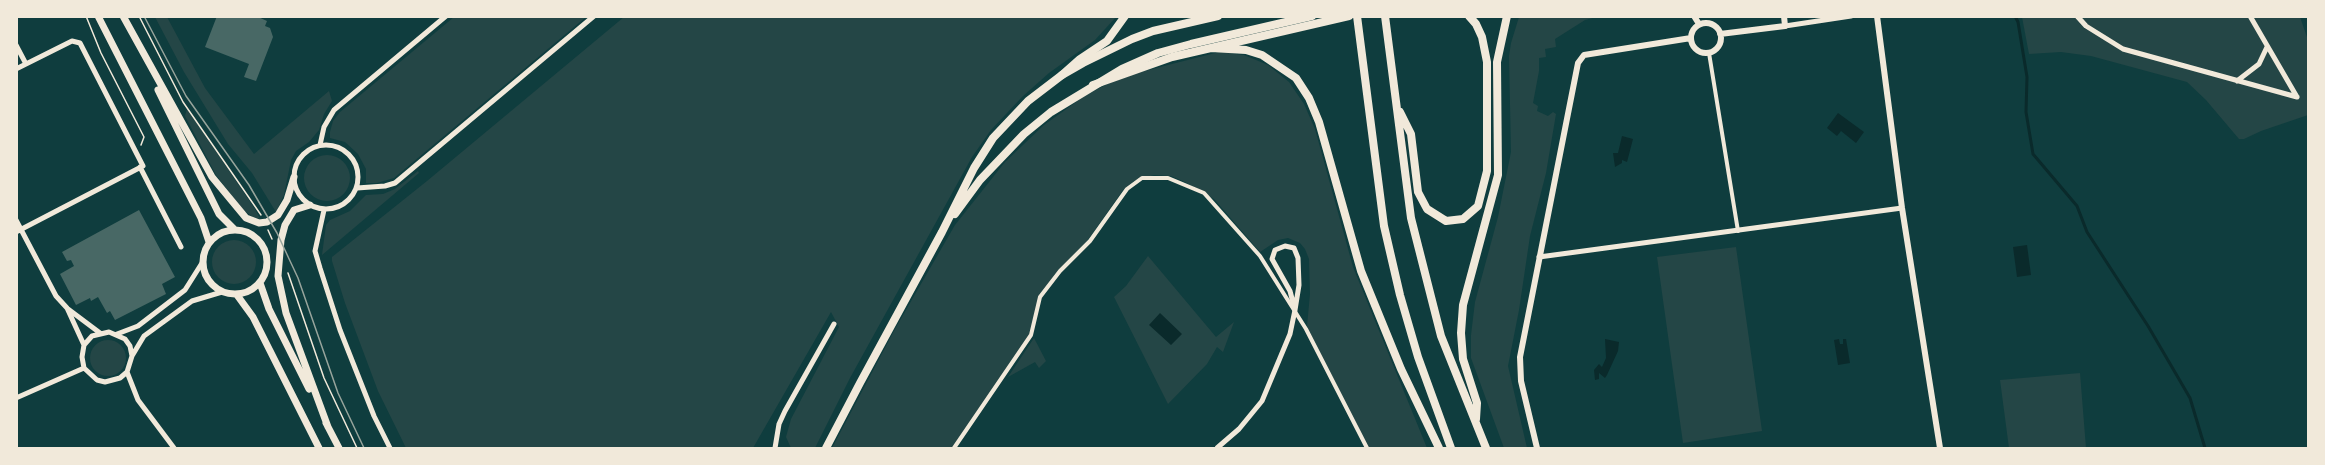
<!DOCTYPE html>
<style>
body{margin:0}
#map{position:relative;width:2325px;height:465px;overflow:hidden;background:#0f3d3e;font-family:"Sofia Sans Condensed",sans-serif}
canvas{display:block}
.frame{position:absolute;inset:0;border:18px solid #f1e9da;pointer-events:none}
</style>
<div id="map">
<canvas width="2325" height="465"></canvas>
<div class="frame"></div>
</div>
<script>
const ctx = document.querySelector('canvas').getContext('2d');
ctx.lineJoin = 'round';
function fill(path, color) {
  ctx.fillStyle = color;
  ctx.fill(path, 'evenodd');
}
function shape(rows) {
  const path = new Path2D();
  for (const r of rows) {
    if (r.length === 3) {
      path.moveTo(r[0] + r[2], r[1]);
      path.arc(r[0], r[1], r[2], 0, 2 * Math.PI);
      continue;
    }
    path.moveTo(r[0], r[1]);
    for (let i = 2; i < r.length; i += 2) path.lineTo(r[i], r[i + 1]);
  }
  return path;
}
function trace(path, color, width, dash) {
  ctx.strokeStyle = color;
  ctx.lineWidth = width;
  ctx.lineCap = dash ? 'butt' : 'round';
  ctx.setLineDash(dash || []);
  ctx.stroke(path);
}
const green = shape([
 [155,17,167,17,205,88,254,154,329,91,332,101,324,114,319,130,309,142,296,151,291,160,284,195,276,212,252,173,228,144,184,72],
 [454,17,586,17,394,178,377,183,366,183,366,169,358,154,345,142,330,138,330,132,333,121,340,112],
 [624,17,624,16,1116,17,1095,40,1049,73,1022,97,991,130,972,157,850,378,815,448,791,448,786,437,791,419,839,327,831,312,753,448,406,448,378,391,345,303,332,261,332,257,427,181],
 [1519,17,1596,17,1585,20,1555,39,1556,47,1545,49,1546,57,1539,58,1539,71,1533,103,1538,106,1537,111,1548,116,1553,112,1556,114,1546,173,1530,236,1519,310,1508,366,1527,448,1504,448,1471,358,1471,335,1475,302,1498,217,1511,152,1509,56,1511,43],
 [2022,17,2300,17,2308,40,2308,115,2261,131,2244,139,2239,139,2206,100,2187,82,2091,56,2061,52,2029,54],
 [1219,52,1244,55,1268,65,1289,82,1304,104,1315,129,1353,267,1427,448,1368,448,1307,326,1310,294,1309,259,1305,249,1300,243,1288,238,1278,240,1260,252,1214,199,1185,182,1171,176,1154,175,1134,181,1123,190,1087,241,1054,275,1041,299,1029,337,952,448,832,448,895,329,955,225,1005,162,1044,125,1086,95,1121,77],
 [187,109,255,209,260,219,253,217,243,210,216,175,185,116],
 [327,178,23],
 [418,171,419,173,322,255,326,225,330,220,350,211,366,195,383,194,395,189],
 [234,262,22],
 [1736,247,1762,431,1683,443,1657,257],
 [1148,256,1216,337,1234,322,1223,352,1217,347,1207,364,1168,404,1114,297,1126,286],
 [1034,338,1046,361,1039,368,1035,362,1008,377],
 [108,358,18],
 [2080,373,2086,448,2009,448,2000,380]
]);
const water = shape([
 [1838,113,1864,132,1856,143,1841,131,1837,136,1827,128],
 [1622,136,1633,139,1627,162,1622,160,1622,163,1615,167,1613,153,1618,153],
 [2027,245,2031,275,2017,277,2013,247],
 [1160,313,1182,334,1171,345,1149,325],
 [1605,339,1619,342,1618,351,1607,375,1605,378,1599,373,1599,379,1595,380,1594,370,1599,364,1602,367,1606,358],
 [1839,339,1840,344,1843,344,1843,339,1846,339,1850,363,1838,365,1834,340]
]);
const stream = shape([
 [2015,16,2018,22,2027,77,2026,112,2033,154,2077,206,2087,232,2148,326,2190,398,2205,448]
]);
const building = shape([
 [217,16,256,16,267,21,265,26,270,28,273,37,256,81,244,77,249,64,205,47],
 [139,210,175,277,162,284,166,294,115,320,110,311,107,313,98,297,91,301,90,298,76,305,60,274,74,266,71,260,67,261,62,252]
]);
const path = shape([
 [86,16,101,53,144,137,141,145],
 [139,16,183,102,261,215],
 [268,230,272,239],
 [288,273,324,378,357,448]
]);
const pedestrian = shape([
 [1709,53,1738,231],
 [954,448,1031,335,1040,297,1060,271,1090,241,1127,189,1142,178,1168,178,1204,193,1260,256,1306,329,1367,448]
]);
const minor = shape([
 [2077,16,2086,26,2123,49,2297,97],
 [2250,16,2297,97],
 [1785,26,1851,16],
 [16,45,26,64],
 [16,69,72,41,80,43,143,166,16,232],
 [2237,81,2259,64,2267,47],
 [326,177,32],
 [320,145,324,127,334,110,446,16],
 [140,167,181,247],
 [357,188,385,186,395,183,594,16],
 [324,210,315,251,320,268,340,330,374,416,390,448],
 [16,220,56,296,67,308,84,345],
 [1539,257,1902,208],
 [68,309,100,333],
 [117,334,138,326,185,290,202,263],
 [132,356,130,346,125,339,109,332,92,336,84,345,82,357,84,368,97,380,105,382,120,378,127,372,132,356,144,336,192,301,222,292],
 [127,372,138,400,174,448],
 [16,398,84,368],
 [775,448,779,424,785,411,834,324],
 [1217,448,1239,429,1262,401,1290,334,1295,310,1299,285,1298,258,1294,248,1285,246,1275,250,1272,259,1290,291,1295,310]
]);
const tertiary = shape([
 [1694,16,1699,24],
 [1877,16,1902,208,1940,448],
 [1706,38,15],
 [1720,34,1785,26,1784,16],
 [1537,448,1521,381,1520,357,1578,63,1584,55,1691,38]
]);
const secondary = shape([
 [98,16,201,218,209,242],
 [123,16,212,177,246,218,259,223,267,222,278,215,287,200,294,177],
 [158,90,219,214,234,229],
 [310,205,294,210,285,225,281,240,278,276,286,313,328,427],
 [235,262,32],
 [260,283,269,309,309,389],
 [237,295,253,317,319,448],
 [326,423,339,448]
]);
const primary = shape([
 [955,214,980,180,1024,134,1051,112,1122,69,1158,53,1191,44,1312,16],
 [826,448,860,383,942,232,974,168,993,138,1028,101,1062,75,1083,63,1132,39,1153,31,1218,16]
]);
const trunk = shape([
 [1357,16,1384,226,1400,295,1418,357,1451,448],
 [1385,16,1411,218,1441,336,1486,448],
 [1211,48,1246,50,1262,55,1296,78,1309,98,1319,122,1361,271,1401,369,1439,448],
 [1062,75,1080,59,1107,41,1125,16],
 [1093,85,1172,57,1349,16],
 [1400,112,1411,134,1418,192,1427,209,1446,221,1463,219,1478,206,1487,171,1487,62,1482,37,1476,24,1469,16],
 [1476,419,1477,403,1463,359,1461,333,1463,305,1498,175,1497,62,1507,16]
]);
const tram = shape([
 [144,16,186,96,249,185,277,233,298,278,338,393,364,448]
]);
fill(green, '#244646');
fill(water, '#0a2a2b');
trace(stream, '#0a2a2b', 3);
fill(building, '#486865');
trace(path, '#f1e9da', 1.5);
trace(pedestrian, '#f1e9da', 4);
trace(minor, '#f1e9da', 5);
trace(tertiary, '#f1e9da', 6);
trace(secondary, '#f1e9da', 7);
trace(primary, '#f1e9da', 8);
trace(trunk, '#f1e9da', 8);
trace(tram, '#97a49c', 1.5);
</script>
